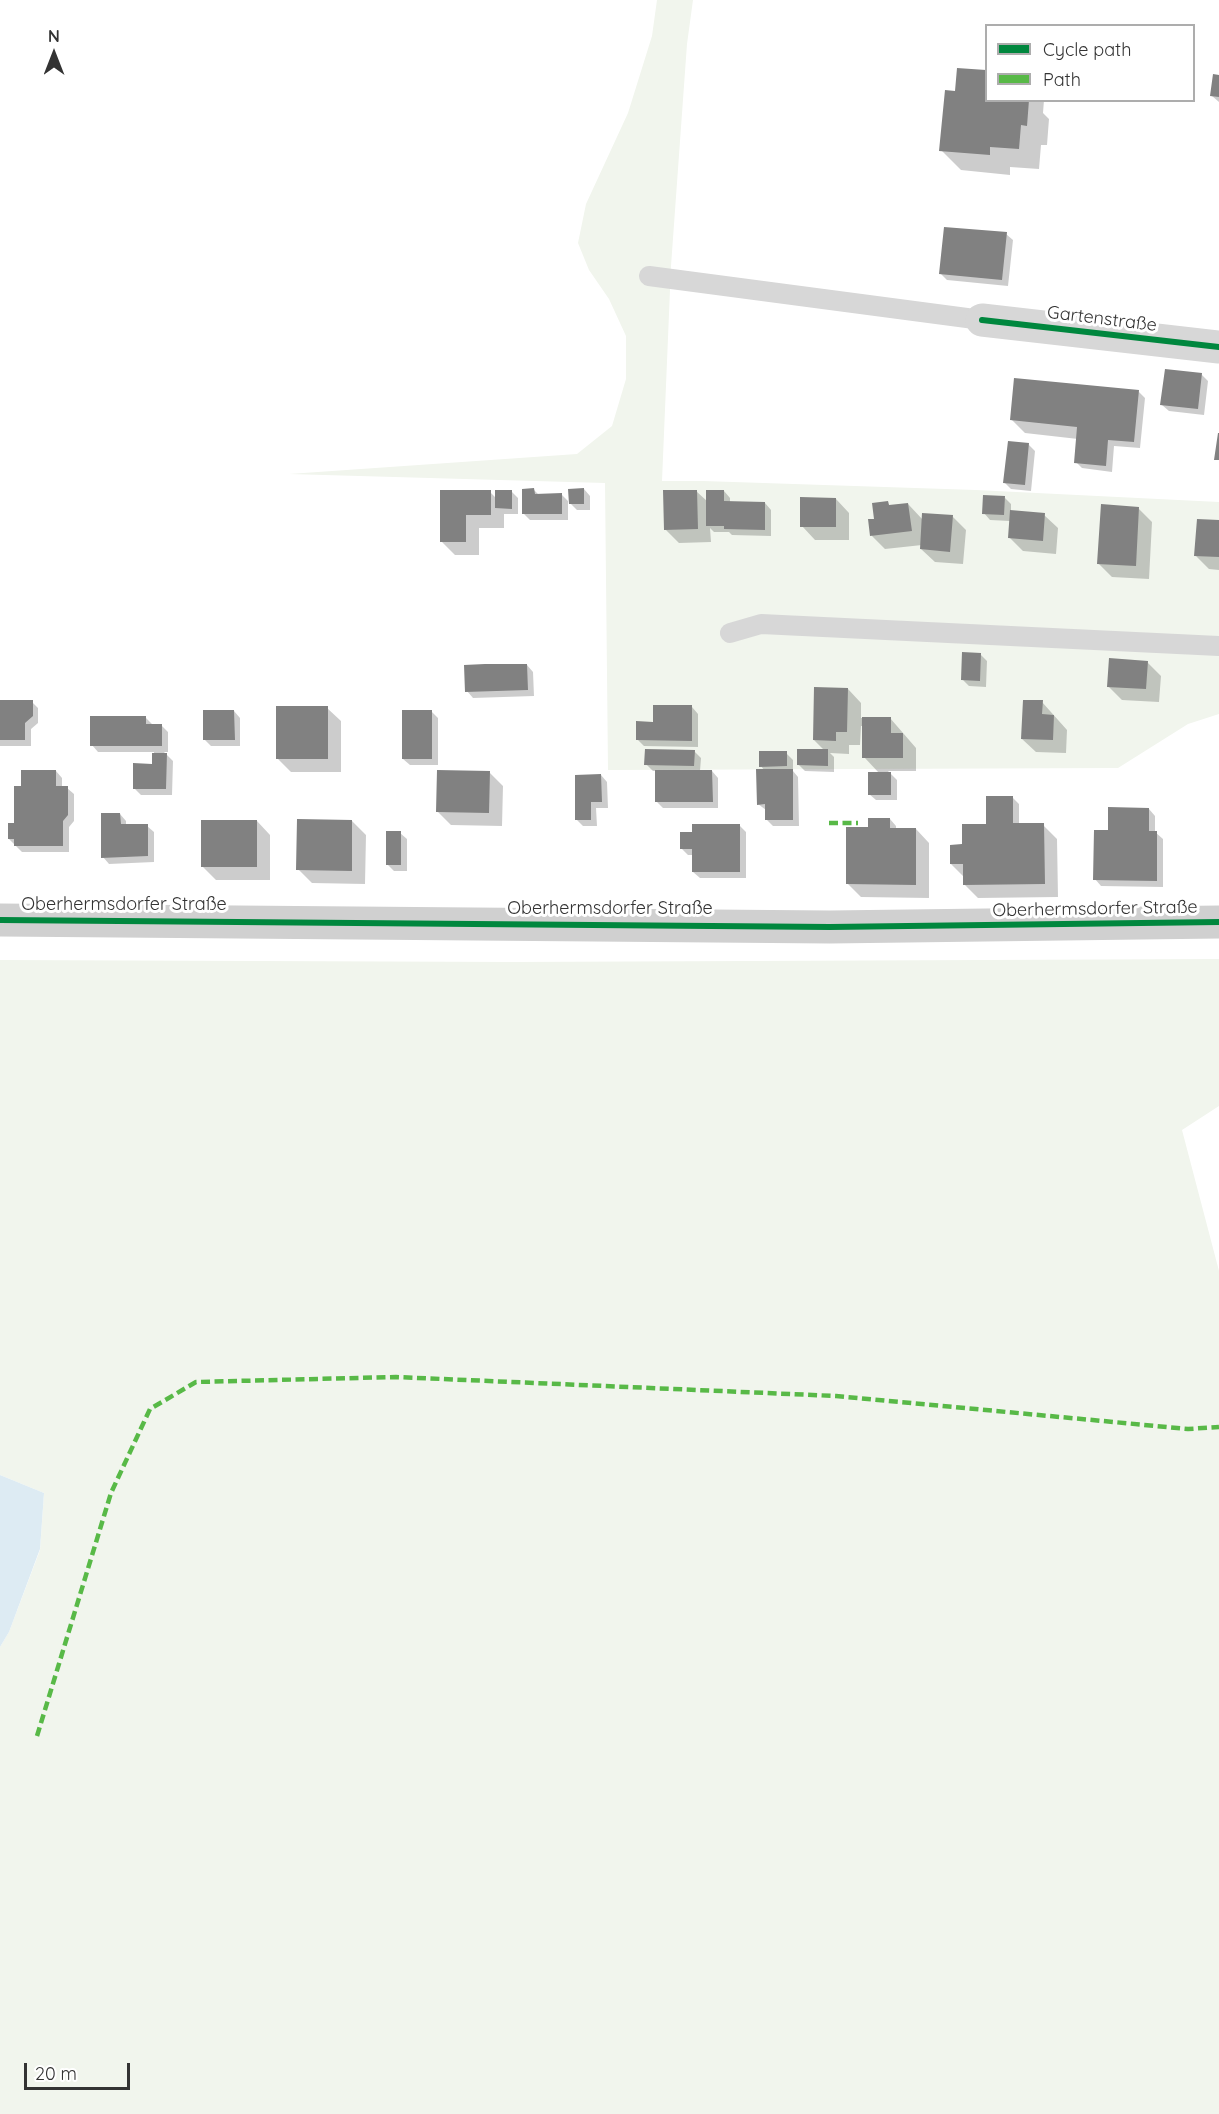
<!DOCTYPE html>
<meta charset="utf-8">
<style>
body{margin:0}
#map{position:relative;width:1219px;height:2114px;overflow:hidden;background:#fff;font-family:Quicksand,sans-serif}
canvas{display:block}
.legend{position:absolute;left:985px;top:24px;width:210px;height:78px;box-sizing:border-box;background:#fff;border:2px solid #adadad;margin:0;padding:8px 10px;list-style:none;font-size:18px;color:#333}
.legend li{display:flex;align-items:center;gap:12px;height:30px}
.legend b{width:30px;border:2px solid #adadad}
.north{position:absolute;left:24px;top:24px;width:60px;height:60px;-webkit-text-stroke:4px #fff;paint-order:stroke;rotate:0deg;font-size:16px;font-weight:700;line-height:24px;text-align:center;color:#333}
.north::after{content:'';display:block;margin:auto;width:21px;height:27px;background:#333;clip-path:polygon(50% 0,100% 100%,50% 72%,0 100%)}
.scale{position:absolute;left:24px;top:2063px;width:106px;height:27px;box-sizing:border-box;border:3px solid #333;border-top:0;padding-left:8px;font-size:18px;line-height:21px;white-space:nowrap;color:#333;-webkit-text-stroke:4px #fff;paint-order:stroke}
</style>
<div id="map">
<canvas width="1219" height="2114"></canvas>
<ul class="legend">
<li><b style="height:8px;background:#00873e"></b>Cycle path</li>
<li><b style="height:8px;background:#58b947"></b>Path</li>
</ul>
<div class="north">N</div>
<div class="scale">20 m</div>
</div>
<script>
const ctx = document.querySelector('canvas').getContext('2d');
ctx.lineJoin = 'round';
function fill(path, color) {
  ctx.fillStyle = color;
  ctx.fill(path, 'evenodd');
}
function shape(rows) {
  const path = new Path2D();
  for (const r of rows) {
    path.moveTo(r[0], r[1]);
    for (let i = 2; i < r.length; i += 2) path.lineTo(r[i], r[i + 1]);
  }
  return path;
}
function trace(path, color, width, dash) {
  ctx.strokeStyle = color;
  ctx.lineWidth = width;
  ctx.lineCap = dash ? 'butt' : 'round';
  ctx.setLineDash(dash || []);
  ctx.stroke(path);
}
function write(font, color, halo, rows, align = 'center') {
  ctx.font = font + ' Quicksand,sans-serif';
  ctx.lineWidth = 6;
  ctx.setLineDash([]);
  ctx.textBaseline = 'middle';
  ctx.strokeStyle = halo;
  ctx.fillStyle = color;
  for (const [text, x, y, turn = 0] of rows) {
    ctx.save();
    ctx.translate(x, y);
    ctx.rotate((+turn || 0) * Math.PI / 180);
    ctx.textAlign = isNaN(turn) ? turn : align;
    if (halo) ctx.strokeText(text, 0, 0);
    ctx.fillText(text, 0, 0);
    ctx.restore();
  }
}
const green = shape([
 [657,0,693,0,687,44,671,266,662,481,703,481,976,490,1219,502,1219,714,1188,724,1118,768,608,770,605,483,289,474,577,454,612,426,626,379,626,336,609,299,589,270,578,243,586,204,628,113,652,36],
 [1219,959,1219,1106,1182,1130,1219,1271,1219,2114,0,2114,0,1647,9,1632,40,1550,44,1493,0,1475,0,960,513,962]
]);
const water = shape([
 [0,1475,44,1493,40,1549,9,1632,0,1647]
]);
const shadow = shape([
 [959,70,986,72,986,100,1044,100,1043,113,1049,119,1047,145,1041,145,1039,169,1010,167,1010,175,961,170,941,150,956,93],
 [1219,76,1219,102,1212,96],
 [1006,234,1013,240,1008,286,947,280,941,274],
 [1201,374,1208,381,1204,415,1169,411,1162,405],
 [1138,391,1145,398,1140,448,1114,446,1112,472,1082,468,1076,462,1078,439,1025,433,1011,419],
 [1028,444,1035,451,1031,491,1011,489,1004,482],
 [584,489,590,496,590,510,577,510,570,503],
 [534,490,539,495,562,495,568,501,568,520,530,520,524,514],
 [696,491,708,502,724,491,730,498,730,503,765,503,771,510,771,536,732,535,729,532,714,532,710,528,711,542,679,543,665,529],
 [442,492,490,492,496,498,512,492,518,498,518,514,504,514,504,528,479,528,479,555,455,555,442,542],
 [1005,498,1011,504,1011,512,1044,515,1058,528,1056,554,1023,551,1009,537,1010,521,990,520,984,513],
 [836,499,849,513,849,540,815,540,802,526],
 [887,503,890,506,908,504,923,520,952,516,966,530,963,564,935,562,921,549,922,545,885,549,872,536,876,520],
 [1138,508,1152,522,1149,579,1112,577,1098,563],
 [1219,522,1219,570,1209,569,1196,556],
 [980,654,987,661,986,687,969,686,963,680],
 [1147,662,1161,676,1159,702,1122,700,1108,686],
 [527,665,533,672,534,696,473,698,467,691],
 [848,689,861,703,861,718,890,718,916,748,916,771,888,771,897,780,897,800,876,800,869,794,879,773,864,757,864,726,861,726,860,745,849,745,849,754,830,753,834,757,834,772,805,771,798,764,825,751,814,740],
 [0,702,32,702,38,708,38,723,31,729,31,746,0,746],
 [1042,702,1067,730,1066,753,1036,752,1022,739],
 [692,707,698,714,698,747,644,746,638,740],
 [327,708,341,721,341,772,291,772,278,759],
 [234,711,240,718,240,746,211,746,204,739],
 [431,711,438,718,438,765,410,765,403,759],
 [146,718,152,724,161,725,168,732,168,752,164,752,173,761,172,795,141,795,134,788,153,765,154,752,98,752,92,745],
 [694,751,701,758,700,771,712,771,718,778,718,808,663,808,657,802,656,771,653,771,646,764],
 [786,753,793,760,793,771,798,777,799,826,773,826,766,819,766,810,758,804,764,770,761,766],
 [56,771,62,778,62,788,67,788,74,794,74,821,69,827,69,852,22,852,9,839,16,824,23,788],
 [489,772,503,786,502,826,451,825,438,812],
 [601,775,607,782,608,808,596,808,597,826,583,826,576,819],
 [1013,798,1019,804,1019,825,1043,825,1057,839,1058,897,978,898,964,884,964,877,951,864,964,846,988,825],
 [1149,809,1155,816,1155,832,1163,839,1163,887,1101,886,1095,879,1109,831],
 [120,814,126,821,126,826,147,826,154,832,154,862,109,864,103,857],
 [890,819,896,826,896,829,916,829,929,843,929,898,861,897,848,884],
 [257,821,270,835,270,880,216,880,202,866],
 [352,821,366,835,365,884,312,883,298,869],
 [740,826,746,832,746,878,700,878,693,872,693,855,688,855,682,849],
 [400,833,407,839,407,871,394,871,387,864]
]);
const building = shape([
 [957,68,986,70,986,100,1029,100,1027,126,1021,125,1019,149,990,147,990,155,939,151,945,90,955,91],
 [1213,74,1219,75,1219,97,1210,96],
 [944,227,1007,232,1002,280,939,274],
 [1165,369,1202,373,1198,409,1160,405],
 [1014,378,1139,390,1134,442,1108,440,1106,466,1074,463,1077,427,1010,420],
 [1218,433,1219,433,1219,460,1214,460],
 [1008,441,1029,443,1025,485,1003,483],
 [534,488,535,494,562,493,562,514,522,514,522,489],
 [584,488,584,504,569,504,568,489],
 [440,490,491,490,491,515,466,515,466,542,440,542],
 [495,490,512,490,512,509,495,508],
 [663,490,697,490,698,529,664,530],
 [706,490,724,490,724,501,765,502,765,530,724,529,724,526,706,526],
 [983,495,1005,496,1004,515,982,514],
 [800,497,836,498,836,527,800,527],
 [888,501,889,505,908,503,912,531,870,536,868,519,874,519,872,503],
 [1101,504,1139,507,1136,566,1097,564],
 [1010,510,1045,513,1043,541,1008,538],
 [922,513,953,515,950,552,920,549],
 [1197,519,1219,520,1219,557,1194,556],
 [962,652,981,653,980,681,961,680],
 [1109,658,1148,661,1146,689,1107,687],
 [485,664,527,664,528,690,465,692,464,665],
 [814,687,848,688,847,732,836,732,836,741,813,740],
 [0,700,33,700,33,716,25,723,25,740,0,740],
 [1023,700,1043,700,1042,714,1054,715,1053,740,1021,739],
 [653,705,692,705,692,741,636,740,636,721,653,722],
 [276,706,328,706,328,759,276,759],
 [203,710,234,710,235,740,203,740],
 [402,710,432,710,432,759,402,759],
 [90,716,146,716,146,724,162,724,162,746,90,746],
 [862,717,891,717,891,733,903,733,903,758,862,758],
 [645,749,695,750,694,766,644,765],
 [797,749,828,749,828,766,797,765],
 [759,751,787,751,787,766,759,767],
 [152,753,167,753,166,789,133,789,133,763,152,764],
 [756,769,793,769,793,820,765,820,765,804,757,805],
 [21,770,56,770,56,786,68,786,68,815,63,821,63,846,14,846,14,839,8,839,8,823,14,823,14,786,21,786],
 [437,770,490,771,489,813,436,812],
 [655,770,712,770,713,802,655,802],
 [868,772,891,772,891,795,868,795],
 [601,774,602,802,591,802,591,820,575,820,575,775],
 [986,796,1013,796,1013,823,1044,823,1045,884,963,885,963,864,950,864,950,845,962,844,962,824,986,824],
 [1108,807,1149,808,1149,831,1157,831,1157,881,1093,880,1094,830,1108,830],
 [101,813,120,813,121,824,148,824,148,856,101,858],
 [868,818,890,818,890,828,916,828,916,885,846,884,846,827,868,827],
 [297,819,352,820,352,871,296,870],
 [201,820,257,820,257,867,201,867],
 [692,824,740,824,740,872,692,872,692,849,680,849,680,832,692,832],
 [386,831,401,831,401,865,386,865]
]);
const lane = shape([
 [649,276,982,320],
 [730,633,761,624,1219,646]
]);
const street = shape([
 [982,320,1219,347]
]);
const secondary = shape([
 [0,920,830,927,1219,922]
]);
const quiet = shape([
 [829,823,858,823],
 [37,1736,111,1493,150,1409,196,1382,396,1377,836,1396,1188,1429,1219,1427]
]);
const cycleway = shape([
 [982,320,1219,347],
 [0,920,830,927,1219,922]
]);
const streetNames = [
 ["Gartenstraße",1102,319,7],
 ["Oberhermsdorfer Straße",124,905],
 ["Oberhermsdorfer Straße",610,909],
 ["Oberhermsdorfer Straße",1095,909,-1]
];
fill(green, '#f1f5ed');
fill(water, '#ddebf3');
fill(shadow, '#0003');
fill(building, '#818181');
trace(lane, '#d7d7d7', 20);
trace(street, '#d7d7d7', 33);
trace(secondary, '#d0d0d0', 33);
trace(quiet, '#58b947', 4.5, [9, 4.5]);
trace(cycleway, '#00873e', 6);
write('18px', '#333', '#fff', streetNames);
</script>
